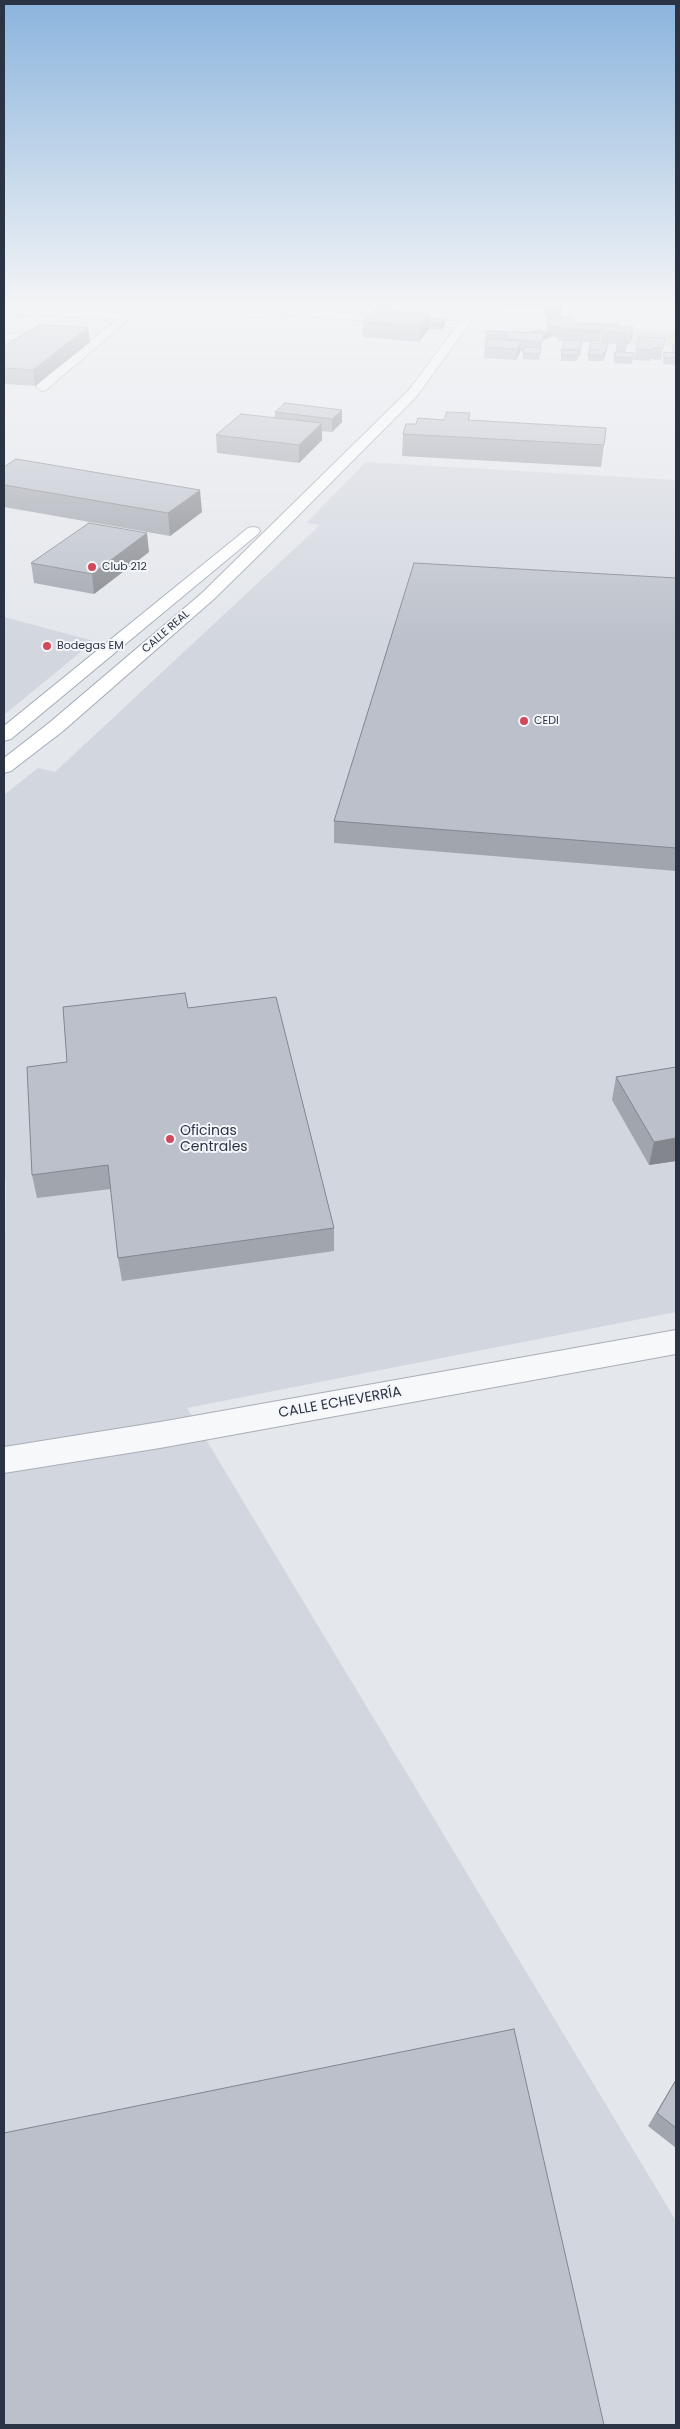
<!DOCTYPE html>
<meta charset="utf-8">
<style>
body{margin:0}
#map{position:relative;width:680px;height:2429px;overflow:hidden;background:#e4e7ec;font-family:Poppins,sans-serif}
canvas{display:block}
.frame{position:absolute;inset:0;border:5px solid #2b3445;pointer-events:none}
</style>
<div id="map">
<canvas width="680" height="2429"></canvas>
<div class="frame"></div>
</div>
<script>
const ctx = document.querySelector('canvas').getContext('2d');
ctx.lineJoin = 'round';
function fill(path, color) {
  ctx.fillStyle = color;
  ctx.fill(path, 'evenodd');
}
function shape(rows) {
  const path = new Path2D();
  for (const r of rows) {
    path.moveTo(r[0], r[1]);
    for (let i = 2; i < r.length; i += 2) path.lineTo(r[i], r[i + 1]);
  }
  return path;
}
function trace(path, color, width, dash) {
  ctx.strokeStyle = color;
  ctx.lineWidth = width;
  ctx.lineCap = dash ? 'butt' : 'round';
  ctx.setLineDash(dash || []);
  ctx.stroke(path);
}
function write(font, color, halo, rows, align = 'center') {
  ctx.font = font + ' Poppins,sans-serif';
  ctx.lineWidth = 4;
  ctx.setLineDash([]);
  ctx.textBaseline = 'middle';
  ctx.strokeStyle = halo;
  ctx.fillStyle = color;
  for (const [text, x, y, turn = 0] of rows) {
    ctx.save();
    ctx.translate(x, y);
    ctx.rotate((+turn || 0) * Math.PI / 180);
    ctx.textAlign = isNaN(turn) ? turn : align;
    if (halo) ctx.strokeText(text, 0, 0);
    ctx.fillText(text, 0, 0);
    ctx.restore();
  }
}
const built = shape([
 [366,462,676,480,676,1312,187,1408,676,2221,676,2425,4,2425,4,1295,6,1186,4,1168,4,795,38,768,55,772,320,525,306,523],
 [4,617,94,641,4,715]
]);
const green = shape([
 [617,330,676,331,676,347,632,345,631,338]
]);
const minor = shape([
 [136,304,147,304,46,390,42,391,36,387,38,384,117,319,4,314,4,308,125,313,136,304],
 [184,304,226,304,463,322,469,325,463,328,189,307,184,304],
 [4,333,56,335,62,338,56,341,4,339,4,333]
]);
const tertiary = shape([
 [676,1330,676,1354,160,1448,4,1473,4,1447,160,1422,676,1330]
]);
const primary = shape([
 [473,304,483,304,417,396,264,550,214,599,63,731,11,771,4,773,4,758,49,723,202,593,409,390,473,304],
 [253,527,258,528,260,531,258,534,11,739,4,741,4,726,248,528,253,527]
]);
const wall = shape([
 [500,304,560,304,562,307,561,318,573,323,601,331,600,342,582,342,580,356,578,356,577,361,561,361,561,350,562,350,564,341,558,341,558,338,549,337,549,338,542,341,541,353,540,353,539,360,523,359,523,352,520,351,516,360,484,358,486,331,531,332,546,332,548,318,545,318,542,308,501,308],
 [394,311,429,320,445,325,441,330,429,329,419,342,363,337,363,322],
 [602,324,617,326,633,327,632,338,630,344,626,344,626,352,634,353,632,364,614,363,615,352,616,352,616,344,601,343],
 [665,338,661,360,650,359,650,361,634,360,636,349],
 [90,342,35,386,4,384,4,346],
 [673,345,676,345,676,365,663,364,664,352,672,353],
 [589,349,607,350,603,361,588,361],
 [342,410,342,422,332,432,322,431,322,440,299,463,217,453,216,435,275,417,275,412],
 [470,413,469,420,604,445,601,467,402,456,403,434,416,424,444,420],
 [4,467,202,512,170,536,4,507],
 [149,552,94,594,34,583,31,563],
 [676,578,676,871,334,843,334,821],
 [188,1008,334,1228,334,1251,122,1281,118,1258,111,1189,37,1198,32,1175,67,1062],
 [676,1067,676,1161,649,1165,612,1100,616,1077],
 [676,2079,676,2148,648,2126]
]);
const shadedWall = shape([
 [429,314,429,329,419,342,420,326],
 [445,319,445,325,441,330,441,324],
 [88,327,90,342,35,386,33,370],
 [633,327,632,338,630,344,631,333],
 [550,333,549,338,540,341,540,336],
 [521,341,520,353,516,360,517,349],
 [608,344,607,350,603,361,603,355],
 [342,410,342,422,332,432,332,419],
 [322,423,322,440,299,463,299,445],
 [200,490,202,512,170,536,168,513],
 [147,533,149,552,94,594,92,574],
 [676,1138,676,1161,649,1165,654,1142]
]);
const building = shape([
 [545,304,560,304,562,307,546,307,545,304],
 [378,306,394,307,391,311,429,314,420,326,363,322,378,306],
 [548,317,573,318,573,323,602,324,601,331,559,329,559,327,547,325,548,317],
 [431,318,445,319,441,324,429,323,429,320,431,318],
 [602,324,617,324,617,326,603,325,603,328,602,328,602,324],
 [39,325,88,327,33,370,4,368,4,346,39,325],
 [603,325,633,327,631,333,602,332,603,325],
 [539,330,550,333,543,335,543,333,531,332,539,330],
 [486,331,543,333,542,342,507,339,508,335,486,335,486,331],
 [639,337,665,338,663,348,652,348,651,350,636,349,639,337],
 [488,339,521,341,517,349,485,347,488,339],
 [564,340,582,341,580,350,562,349,564,340],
 [591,343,608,344,603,355,588,355,589,350,599,350,589,349,591,343],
 [616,343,626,343,627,346,617,346,616,343],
 [673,345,676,345,676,352,673,352,673,345],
 [524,347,541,348,540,354,523,353,524,347],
 [561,350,578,351,578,355,562,355,561,350],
 [615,352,634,353,633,358,614,357,615,352],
 [664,352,676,353,676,358,664,358,664,352],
 [285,403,342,410,332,419,275,412,285,403],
 [447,412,470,413,468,420,606,428,604,445,403,434,406,424,416,424,418,418,444,420,447,412],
 [241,414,322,423,299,445,216,435,241,414],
 [16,459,200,490,168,513,4,485,4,467,16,459],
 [89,523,147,533,92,574,31,563,89,523],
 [414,563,676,578,676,848,334,821,414,563],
 [185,993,188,1008,276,997,334,1228,118,1258,108,1165,32,1175,27,1067,67,1062,63,1007,185,993],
 [676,1067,676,1138,654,1142,616,1077,676,1067],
 [514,2029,604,2425,4,2425,4,2133,514,2029],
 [676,2080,676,2128,657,2113,676,2080]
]);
const markers = [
 [92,567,5,"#d1495b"],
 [47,646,5,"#d1495b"],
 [524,721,5,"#d1495b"],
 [170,1139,5,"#d1495b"]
];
const farPoinames = [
 ["Club 212",102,567],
 ["Bodegas EM",57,646],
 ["CEDI",534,721]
];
const farStreetnames = [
 ["CALLE REAL",166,632,-41]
];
const poiNames = [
 ["Oficinas",180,1131],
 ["Centrales",180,1147]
];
const streetNames = [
 ["CALLE ECHEVERRÍA",340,1403,-10]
];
fill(built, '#d2d6de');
fill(green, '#c9d6c5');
trace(minor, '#a9aeb7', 2);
trace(tertiary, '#a9aeb7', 2);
trace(primary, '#a3abb8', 2);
fill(minor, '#f7f8fa');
fill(tertiary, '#f7f8fa');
fill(primary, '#fff');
fill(wall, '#a1a5ae');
fill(shadedWall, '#83868d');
fill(building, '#bbc0ca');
trace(building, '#83868d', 1);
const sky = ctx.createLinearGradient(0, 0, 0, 644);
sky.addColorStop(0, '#8bb4dd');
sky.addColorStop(0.47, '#f3f4f6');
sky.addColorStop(1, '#f3f4f600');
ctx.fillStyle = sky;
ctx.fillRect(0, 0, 680, 644);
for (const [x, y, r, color] of markers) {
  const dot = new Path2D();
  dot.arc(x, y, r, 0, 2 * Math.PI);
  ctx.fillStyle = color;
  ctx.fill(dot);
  trace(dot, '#f4f6f9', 2);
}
write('11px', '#2b3445', '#f4f6f9', farPoinames, 'left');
write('11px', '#2b3445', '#f4f6f9', farStreetnames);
write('14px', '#2b3445', '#f4f6f9', poiNames, 'left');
write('14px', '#2b3445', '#f4f6f9', streetNames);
</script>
